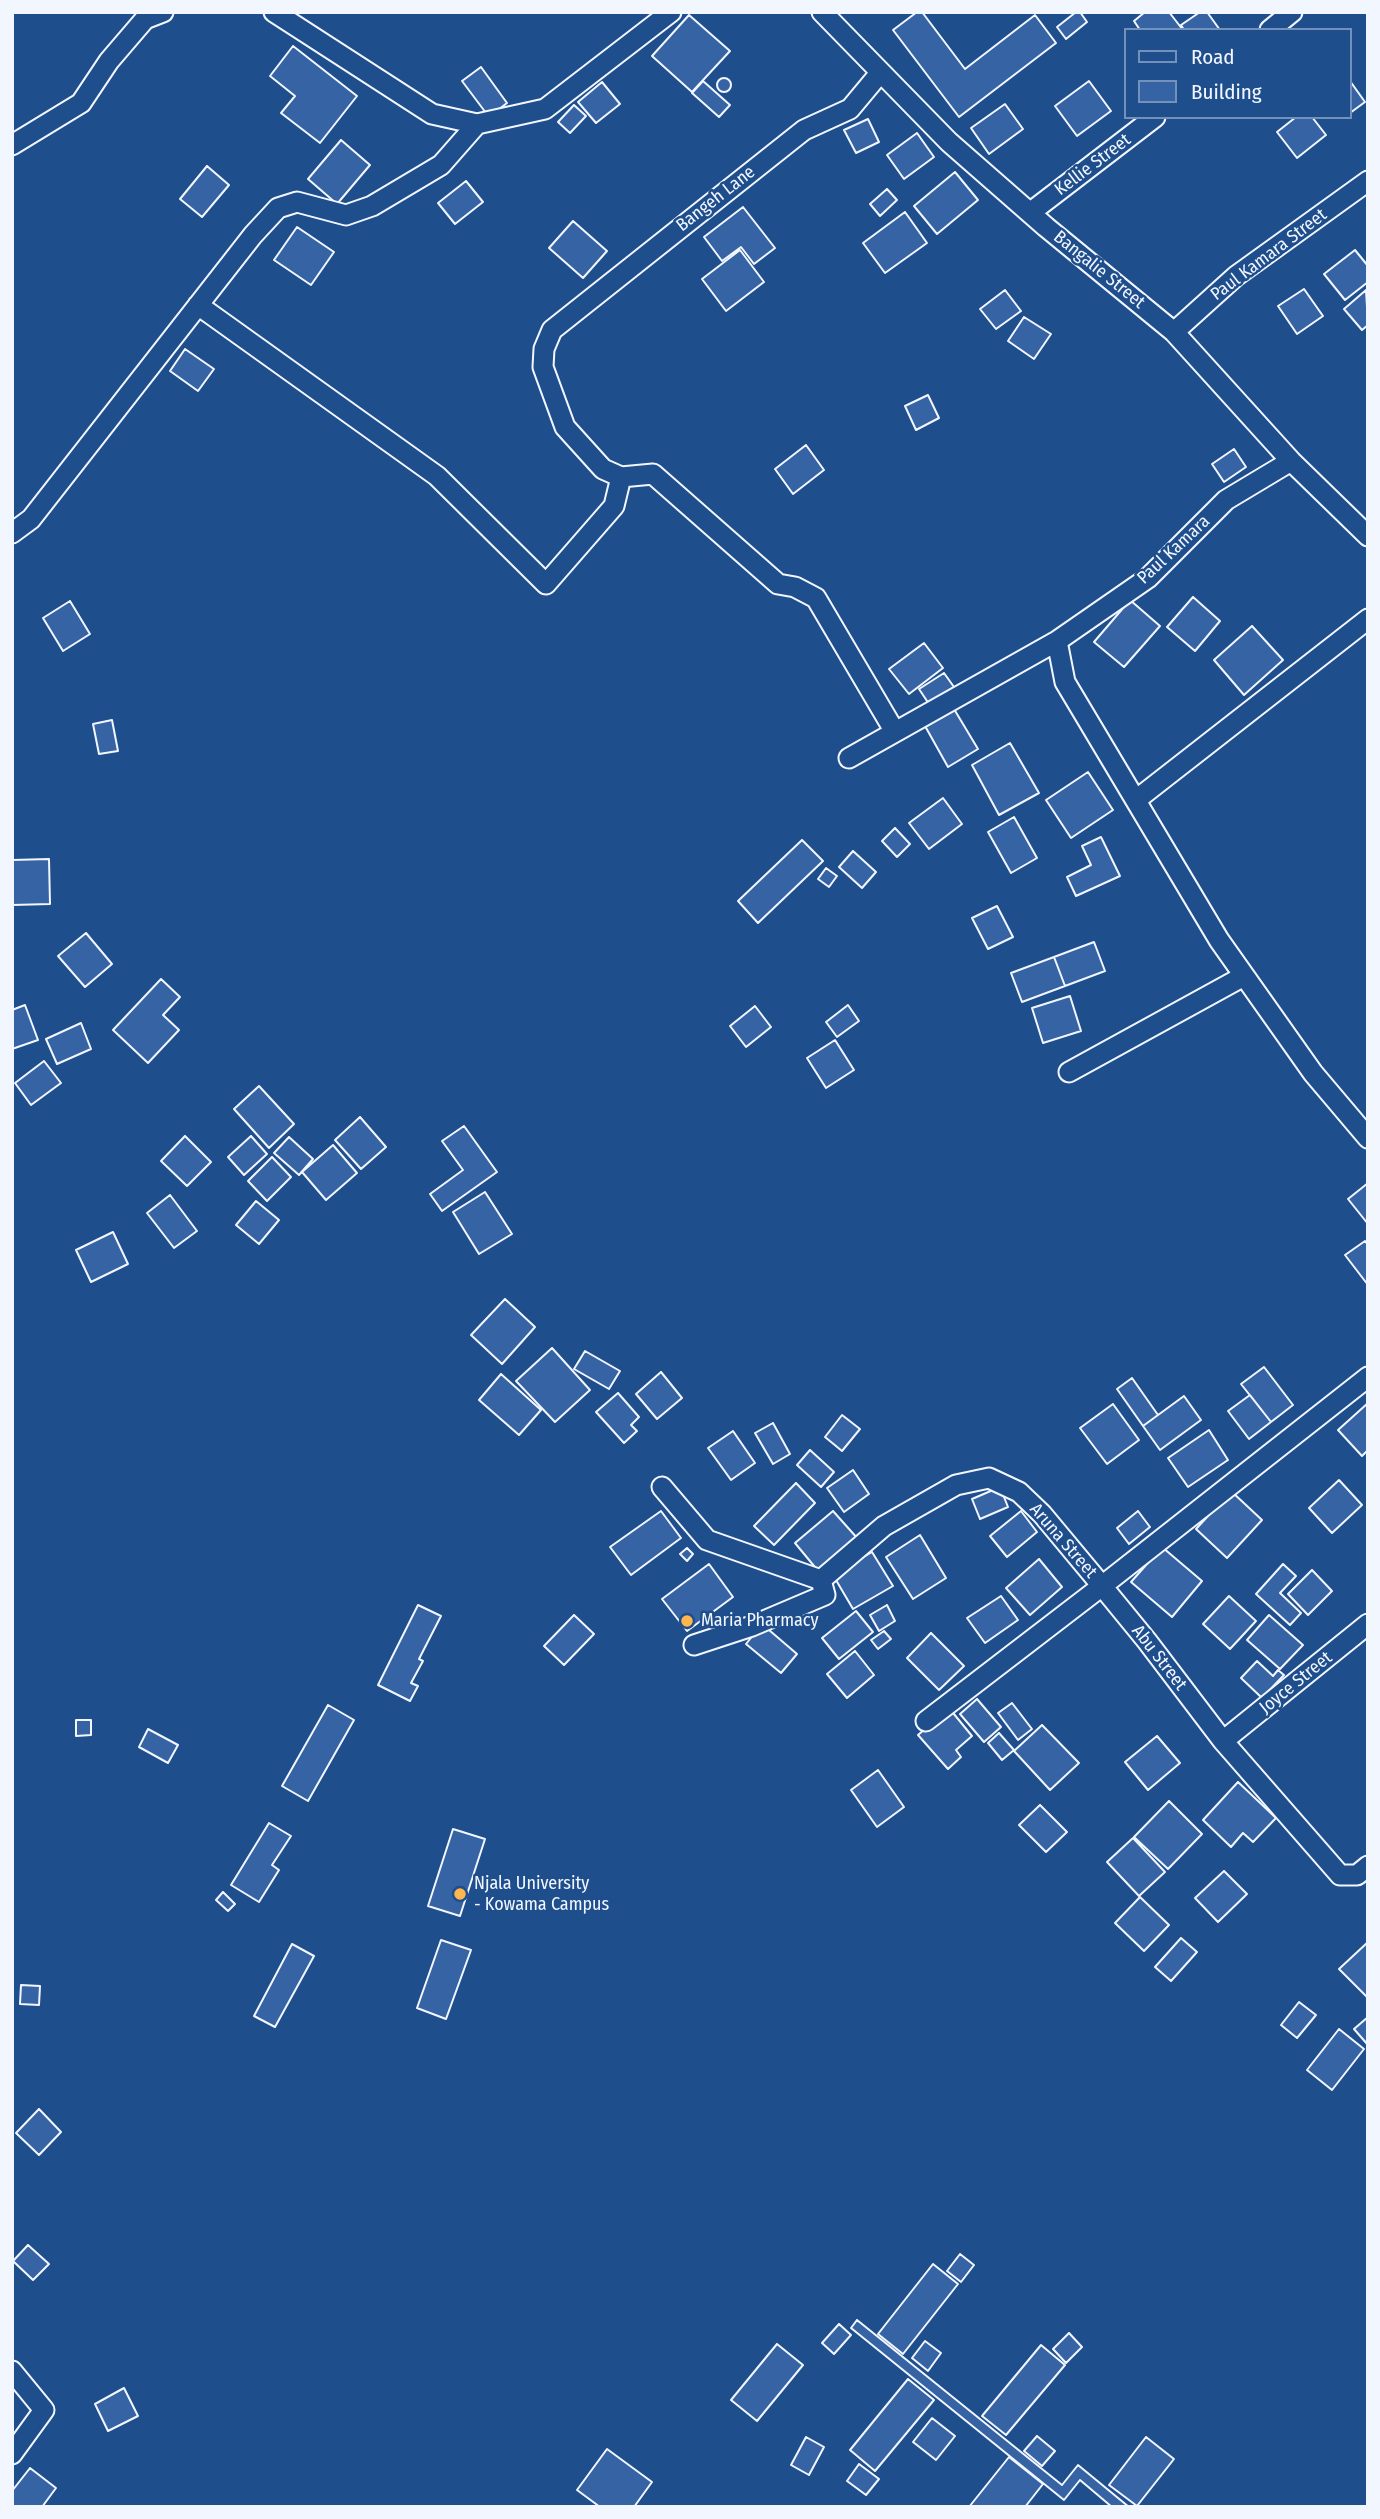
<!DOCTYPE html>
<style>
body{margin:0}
#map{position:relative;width:1380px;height:2519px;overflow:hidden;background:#1f4e8c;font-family:"Fira Sans Condensed",sans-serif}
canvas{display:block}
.frame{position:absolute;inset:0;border:14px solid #f2f6ff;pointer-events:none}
.legend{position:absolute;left:1124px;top:28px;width:228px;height:91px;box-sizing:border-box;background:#1f4e8c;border:2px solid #7391ba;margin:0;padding:9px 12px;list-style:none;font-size:21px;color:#f2f6ff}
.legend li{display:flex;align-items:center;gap:14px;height:35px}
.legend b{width:35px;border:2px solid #7391ba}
</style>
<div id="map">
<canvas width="1380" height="2519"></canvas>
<div class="frame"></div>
<ul class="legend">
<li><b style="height:9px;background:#1f4e8c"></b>Road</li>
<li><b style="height:19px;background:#3563a3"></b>Building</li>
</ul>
</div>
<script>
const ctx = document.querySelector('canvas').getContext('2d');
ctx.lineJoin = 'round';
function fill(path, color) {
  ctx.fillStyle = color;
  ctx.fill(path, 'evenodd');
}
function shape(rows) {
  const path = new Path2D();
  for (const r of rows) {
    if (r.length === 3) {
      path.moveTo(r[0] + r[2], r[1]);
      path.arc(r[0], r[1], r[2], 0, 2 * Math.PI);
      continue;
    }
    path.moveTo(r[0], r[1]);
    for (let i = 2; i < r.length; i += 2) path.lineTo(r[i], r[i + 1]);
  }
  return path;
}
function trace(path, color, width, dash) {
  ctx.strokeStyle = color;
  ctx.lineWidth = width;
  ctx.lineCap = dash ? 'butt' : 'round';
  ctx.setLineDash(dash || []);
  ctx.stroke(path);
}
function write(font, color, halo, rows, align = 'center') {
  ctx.font = font + ' "Fira Sans Condensed",sans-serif';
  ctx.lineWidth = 5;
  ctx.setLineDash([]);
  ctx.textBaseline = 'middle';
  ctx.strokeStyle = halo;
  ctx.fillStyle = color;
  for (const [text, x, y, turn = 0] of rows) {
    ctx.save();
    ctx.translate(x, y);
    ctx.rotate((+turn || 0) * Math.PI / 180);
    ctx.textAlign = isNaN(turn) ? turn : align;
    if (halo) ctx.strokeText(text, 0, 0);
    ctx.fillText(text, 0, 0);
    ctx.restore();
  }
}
const building = shape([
 [917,12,922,12,965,69,1035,15,1056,43,959,117,893,30,917,12],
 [1076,12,1080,12,1087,22,1066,39,1057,27,1076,12],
 [1145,12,1169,12,1183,30,1140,30,1134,21,1145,12],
 [1200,12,1207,12,1220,30,1184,30,1181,25,1200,12],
 [689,15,730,51,692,92,652,56,689,15],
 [293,46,357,96,320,143,281,113,295,96,270,76,293,46],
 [481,67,507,103,489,117,462,81,481,67],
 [724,85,7],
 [703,81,730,105,719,117,692,93,703,81],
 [1089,81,1111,111,1077,136,1055,106,1089,81],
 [1350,81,1365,102,1350,113,1350,81],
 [602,82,620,104,596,123,578,102,602,82],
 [1005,104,1023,129,989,154,971,128,1005,104],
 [574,105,586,116,570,133,558,122,574,105],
 [1296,117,1312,117,1326,135,1297,158,1277,132,1296,117],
 [868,119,879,142,856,153,844,130,868,119],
 [917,133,934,157,904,179,887,155,917,133],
 [341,140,370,165,337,204,308,179,341,140],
 [207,166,229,185,202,217,180,199,207,166],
 [955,172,978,200,937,234,914,206,955,172],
 [466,181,483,202,455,224,438,203,466,181],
 [887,189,897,200,880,216,870,204,887,189],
 [743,207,775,248,754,264,741,247,722,261,704,237,743,207],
 [905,212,927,243,885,273,863,243,905,212],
 [573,221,607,251,583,278,549,248,573,221],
 [297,227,334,252,311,285,274,260,297,227],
 [740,250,764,282,726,311,702,279,740,250],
 [1355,250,1368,266,1368,282,1345,300,1324,274,1355,250],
 [1304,289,1323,316,1297,334,1278,306,1304,289],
 [1005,290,1021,311,996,329,980,309,1005,290],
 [1366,290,1368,325,1362,330,1344,309,1366,290],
 [1024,317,1051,334,1034,359,1008,341,1024,317],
 [185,349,214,369,198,391,170,371,185,349],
 [928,395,939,418,916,430,905,406,928,395],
 [806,445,824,470,793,494,775,469,806,445],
 [1234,449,1246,467,1224,482,1212,464,1234,449],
 [1193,597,1220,621,1195,651,1167,627,1193,597],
 [1130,600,1160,626,1124,667,1094,642,1130,600],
 [70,601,90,634,63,651,43,618,70,601],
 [1252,626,1283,660,1244,695,1214,660,1252,626],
 [924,643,943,668,909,694,889,669,924,643],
 [944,673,954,687,929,704,919,689,944,673],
 [954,709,978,749,948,767,925,726,954,709],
 [112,720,118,751,99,754,93,724,112,720],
 [1010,743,1039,793,999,815,972,765,1010,743],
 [1088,772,1113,810,1071,838,1046,800,1088,772],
 [943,798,962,824,929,849,909,823,943,798],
 [1014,817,1037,858,1011,873,988,832,1014,817],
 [895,828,910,844,897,857,882,841,895,828],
 [1101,837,1120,876,1076,896,1067,877,1091,865,1082,846,1101,837],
 [802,840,823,861,758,923,738,901,802,840],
 [853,851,876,872,862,888,839,867,853,851],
 [49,859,50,904,12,905,12,860,49,859],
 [826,868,837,876,829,887,818,879,826,868],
 [997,906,1013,937,988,949,972,918,997,906],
 [86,933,112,964,85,987,58,956,86,933],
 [1094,942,1105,971,1065,986,1054,957,1094,942],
 [1054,957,1065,986,1022,1002,1011,973,1054,957],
 [161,979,180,997,163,1015,179,1030,148,1063,113,1030,161,979],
 [1070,996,1081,1031,1043,1043,1032,1008,1070,996],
 [25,1005,38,1040,12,1049,12,1010,25,1005],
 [848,1005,859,1021,837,1037,826,1022,848,1005],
 [755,1006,771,1027,746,1047,730,1026,755,1006],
 [81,1023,91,1049,57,1064,46,1039,81,1023],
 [835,1040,854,1070,826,1088,807,1058,835,1040],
 [44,1061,61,1083,31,1105,15,1083,44,1061],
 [259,1086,294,1124,269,1148,234,1109,259,1086],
 [360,1117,386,1147,361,1169,335,1140,360,1117],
 [464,1126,497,1172,442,1211,430,1194,463,1170,442,1141,464,1126],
 [185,1136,211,1162,187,1186,161,1161,185,1136],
 [251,1136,267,1154,244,1175,228,1157,251,1136],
 [289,1137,313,1159,299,1175,274,1153,289,1137],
 [333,1145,357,1173,326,1200,302,1172,333,1145],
 [272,1157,291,1177,267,1201,248,1181,272,1157],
 [1368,1183,1368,1224,1348,1199,1368,1183],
 [485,1192,512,1234,479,1254,453,1212,485,1192],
 [170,1195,197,1231,174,1248,147,1213,170,1195],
 [256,1201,279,1220,259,1244,236,1225,256,1201],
 [113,1232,128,1264,91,1282,76,1250,113,1232],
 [1365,1241,1368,1245,1368,1285,1345,1255,1365,1241],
 [505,1299,535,1327,502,1364,471,1335,505,1299],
 [552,1348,590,1390,555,1422,516,1381,552,1348],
 [585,1351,620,1371,609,1389,574,1369,585,1351],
 [1264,1367,1293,1405,1271,1422,1241,1384,1264,1367],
 [661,1372,682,1398,657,1419,636,1394,661,1372],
 [501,1374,541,1410,519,1435,479,1400,501,1374],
 [1132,1378,1158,1415,1143,1426,1117,1389,1132,1378],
 [618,1393,639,1417,631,1425,637,1431,624,1443,596,1412,618,1393],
 [1250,1395,1271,1422,1249,1439,1228,1411,1250,1395],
 [1184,1396,1201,1420,1160,1450,1143,1426,1184,1396],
 [1368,1403,1368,1450,1362,1456,1338,1430,1368,1403],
 [1113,1404,1139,1440,1107,1464,1080,1428,1113,1404],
 [842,1415,860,1429,842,1451,825,1437,842,1415],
 [773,1423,790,1454,773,1464,755,1433,773,1423],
 [1209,1430,1228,1460,1188,1487,1168,1458,1209,1430],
 [733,1431,755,1463,731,1480,708,1448,733,1431],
 [810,1450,834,1472,821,1487,797,1465,810,1450],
 [853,1470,869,1494,844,1512,827,1488,853,1470],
 [1339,1480,1362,1505,1332,1533,1309,1508,1339,1480],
 [796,1483,815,1503,774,1545,754,1526,796,1483],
 [1000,1487,1008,1507,980,1519,972,1499,1000,1487],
 [1231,1491,1262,1520,1227,1558,1196,1529,1231,1491],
 [661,1511,681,1538,631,1575,610,1547,661,1511],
 [833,1511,858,1539,819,1572,795,1543,833,1511],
 [1021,1511,1037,1532,1007,1557,990,1536,1021,1511],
 [1138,1511,1150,1527,1129,1544,1117,1528,1138,1511],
 [920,1535,946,1578,913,1599,886,1557,920,1535],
 [1162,1547,1202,1581,1172,1617,1131,1582,1162,1547],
 [687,1548,693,1554,687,1561,680,1554,687,1548],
 [872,1552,893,1586,853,1609,833,1575,872,1552],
 [1039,1559,1062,1587,1030,1615,1006,1588,1039,1559],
 [709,1564,733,1597,687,1631,662,1599,709,1564],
 [1283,1564,1296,1576,1280,1593,1301,1613,1290,1625,1256,1594,1283,1564],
 [1312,1570,1332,1591,1308,1615,1288,1594,1312,1570],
 [1001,1596,1018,1620,985,1643,967,1618,1001,1596],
 [1229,1596,1256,1621,1230,1649,1203,1624,1229,1596],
 [418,1605,441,1616,419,1659,423,1661,411,1683,418,1686,410,1701,378,1685,418,1605],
 [887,1605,895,1621,879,1631,870,1615,887,1605],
 [856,1611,873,1632,839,1659,822,1638,856,1611],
 [574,1615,594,1634,564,1665,544,1646,574,1615],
 [1269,1615,1303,1645,1280,1669,1247,1640,1269,1615],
 [762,1624,797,1654,781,1673,746,1644,762,1624],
 [884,1631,891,1639,878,1649,871,1640,884,1631],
 [931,1633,964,1666,939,1690,907,1658,931,1633],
 [855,1651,874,1675,847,1698,827,1674,855,1651],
 [1257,1661,1273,1676,1278,1670,1284,1675,1262,1698,1241,1678,1257,1661],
 [977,1699,1001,1727,984,1742,960,1714,977,1699],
 [1012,1703,1032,1729,1018,1740,998,1713,1012,1703],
 [328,1705,354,1720,308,1801,282,1786,328,1705],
 [949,1708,972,1736,956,1750,961,1757,948,1769,918,1735,949,1708],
 [76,1720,91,1720,91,1735,76,1736,76,1720],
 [1042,1725,1079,1763,1050,1790,1014,1751,1042,1725],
 [148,1729,178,1745,168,1763,139,1747,148,1729],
 [999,1733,1014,1750,1002,1760,988,1743,999,1733],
 [1157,1736,1180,1763,1148,1790,1125,1762,1157,1736],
 [878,1770,904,1807,877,1827,851,1790,878,1770],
 [1238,1782,1276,1818,1253,1842,1243,1833,1231,1847,1203,1820,1238,1782],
 [1169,1801,1202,1834,1168,1869,1134,1837,1169,1801],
 [1040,1805,1067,1832,1046,1852,1019,1825,1040,1805],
 [269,1823,291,1836,272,1865,279,1870,259,1902,231,1885,269,1823],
 [453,1829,485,1839,460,1916,428,1906,453,1829],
 [1133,1838,1165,1872,1139,1896,1107,1862,1133,1838],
 [1224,1871,1247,1894,1218,1922,1195,1898,1224,1871],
 [223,1892,235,1904,228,1911,216,1900,223,1892],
 [1140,1897,1169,1925,1144,1951,1115,1923,1140,1897],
 [1181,1938,1197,1952,1171,1981,1155,1967,1181,1938],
 [441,1940,471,1950,446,2019,417,2008,441,1940],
 [1368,1942,1368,1998,1339,1969,1368,1942],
 [292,1944,314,1956,275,2027,254,2016,292,1944],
 [21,1985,40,1986,39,2005,20,2004,21,1985],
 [1299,2002,1316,2015,1297,2038,1281,2025,1299,2002],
 [1368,2017,1368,2045,1354,2029,1368,2017],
 [1339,2029,1364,2049,1332,2090,1307,2070,1339,2029],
 [39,2109,61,2132,39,2155,16,2133,39,2109],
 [28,2245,49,2264,33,2280,13,2261,28,2245],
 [960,2254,974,2265,961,2282,947,2271,960,2254],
 [933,2264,958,2284,903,2354,878,2334,933,2264],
 [857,2320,1062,2485,1078,2465,1129,2507,1112,2507,1080,2480,1064,2500,851,2328,857,2320],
 [839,2324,851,2335,834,2354,822,2343,839,2324],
 [1069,2333,1082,2347,1066,2363,1053,2349,1069,2333],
 [925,2341,941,2353,928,2371,912,2358,925,2341],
 [777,2344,803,2365,757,2421,731,2400,777,2344],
 [1041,2345,1065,2365,1006,2435,982,2416,1041,2345],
 [908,2379,934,2400,875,2471,850,2450,908,2379],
 [124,2388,138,2416,108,2431,95,2404,124,2388],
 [932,2418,955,2436,936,2460,913,2442,932,2418],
 [1037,2436,1055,2451,1042,2466,1024,2451,1037,2436],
 [806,2437,824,2447,809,2475,791,2465,806,2437],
 [1146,2437,1174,2459,1137,2506,1109,2485,1146,2437],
 [607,2449,652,2482,634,2507,600,2507,577,2490,607,2449],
 [1009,2457,1043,2484,1025,2507,969,2507,1009,2457],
 [859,2464,879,2479,866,2495,847,2481,859,2464],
 [30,2468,56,2488,42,2507,12,2507,12,2491,30,2468]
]);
const street = shape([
 [274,12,432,114,477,124,545,109,671,12],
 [822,12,949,142,1046,227,1174,332,1291,461,1368,536],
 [1270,30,1292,12],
 [880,73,850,109,804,130,552,330,544,349,543,367,565,427,603,469,621,477,653,474,778,584,795,587,816,598,895,732],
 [12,145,81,103,109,61,145,19,163,12],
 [1031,212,1155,117],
 [198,305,437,476,546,584,614,506,621,477],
 [1174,332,1236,276,1368,181],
 [12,533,31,519,253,235,278,208,297,202,346,215,372,206,441,165,477,124],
 [1057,641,1065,682,1219,940,1313,1073,1368,1138],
 [849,758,1057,641,1148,578,1226,500,1291,461],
 [1136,800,1368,619],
 [1069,1072,1244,976],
 [662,1487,707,1540,821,1580],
 [694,1645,752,1626,825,1595,821,1580,884,1526,956,1485,989,1478,1019,1492,1042,1514,1102,1586,1368,1377],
 [926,1721,1102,1586,1147,1641,1223,1741,1340,1875,1357,1875,1368,1866],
 [1223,1741,1368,1624],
 [12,2371,44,2410,12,2454]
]);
const markers = [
 [687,1621,7,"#ffb74d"],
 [460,1894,7,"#ffb74d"]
];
const streetNames = [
 ["Kellie Street",1093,165,-37],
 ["Bangeh Lane",716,199,-38],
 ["Paul Kamara Street",1269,255,-37],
 ["Bangalie Street",1099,270,39],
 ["Paul Kamara",1174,550,-43],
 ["Aruna Street",1063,1541,49],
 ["Abu Street",1159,1658,52],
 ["Joyce Street",1296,1683,-39]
];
const poiNames = [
 ["Maria Pharmacy",701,1621],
 ["Njala University",474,1884],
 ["- Kowama Campus",474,1905]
];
fill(building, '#3563a3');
trace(building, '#f2f6ff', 2);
trace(street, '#f2f6ff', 23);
trace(street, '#1f4e8c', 19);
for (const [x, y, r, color] of markers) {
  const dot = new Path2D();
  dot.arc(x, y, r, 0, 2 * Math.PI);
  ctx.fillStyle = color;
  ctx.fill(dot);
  trace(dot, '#1f4e8c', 2.5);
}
write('18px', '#f2f6ff', '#1f4e8c', streetNames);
write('18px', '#f2f6ff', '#1f4e8c', poiNames, 'left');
</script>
